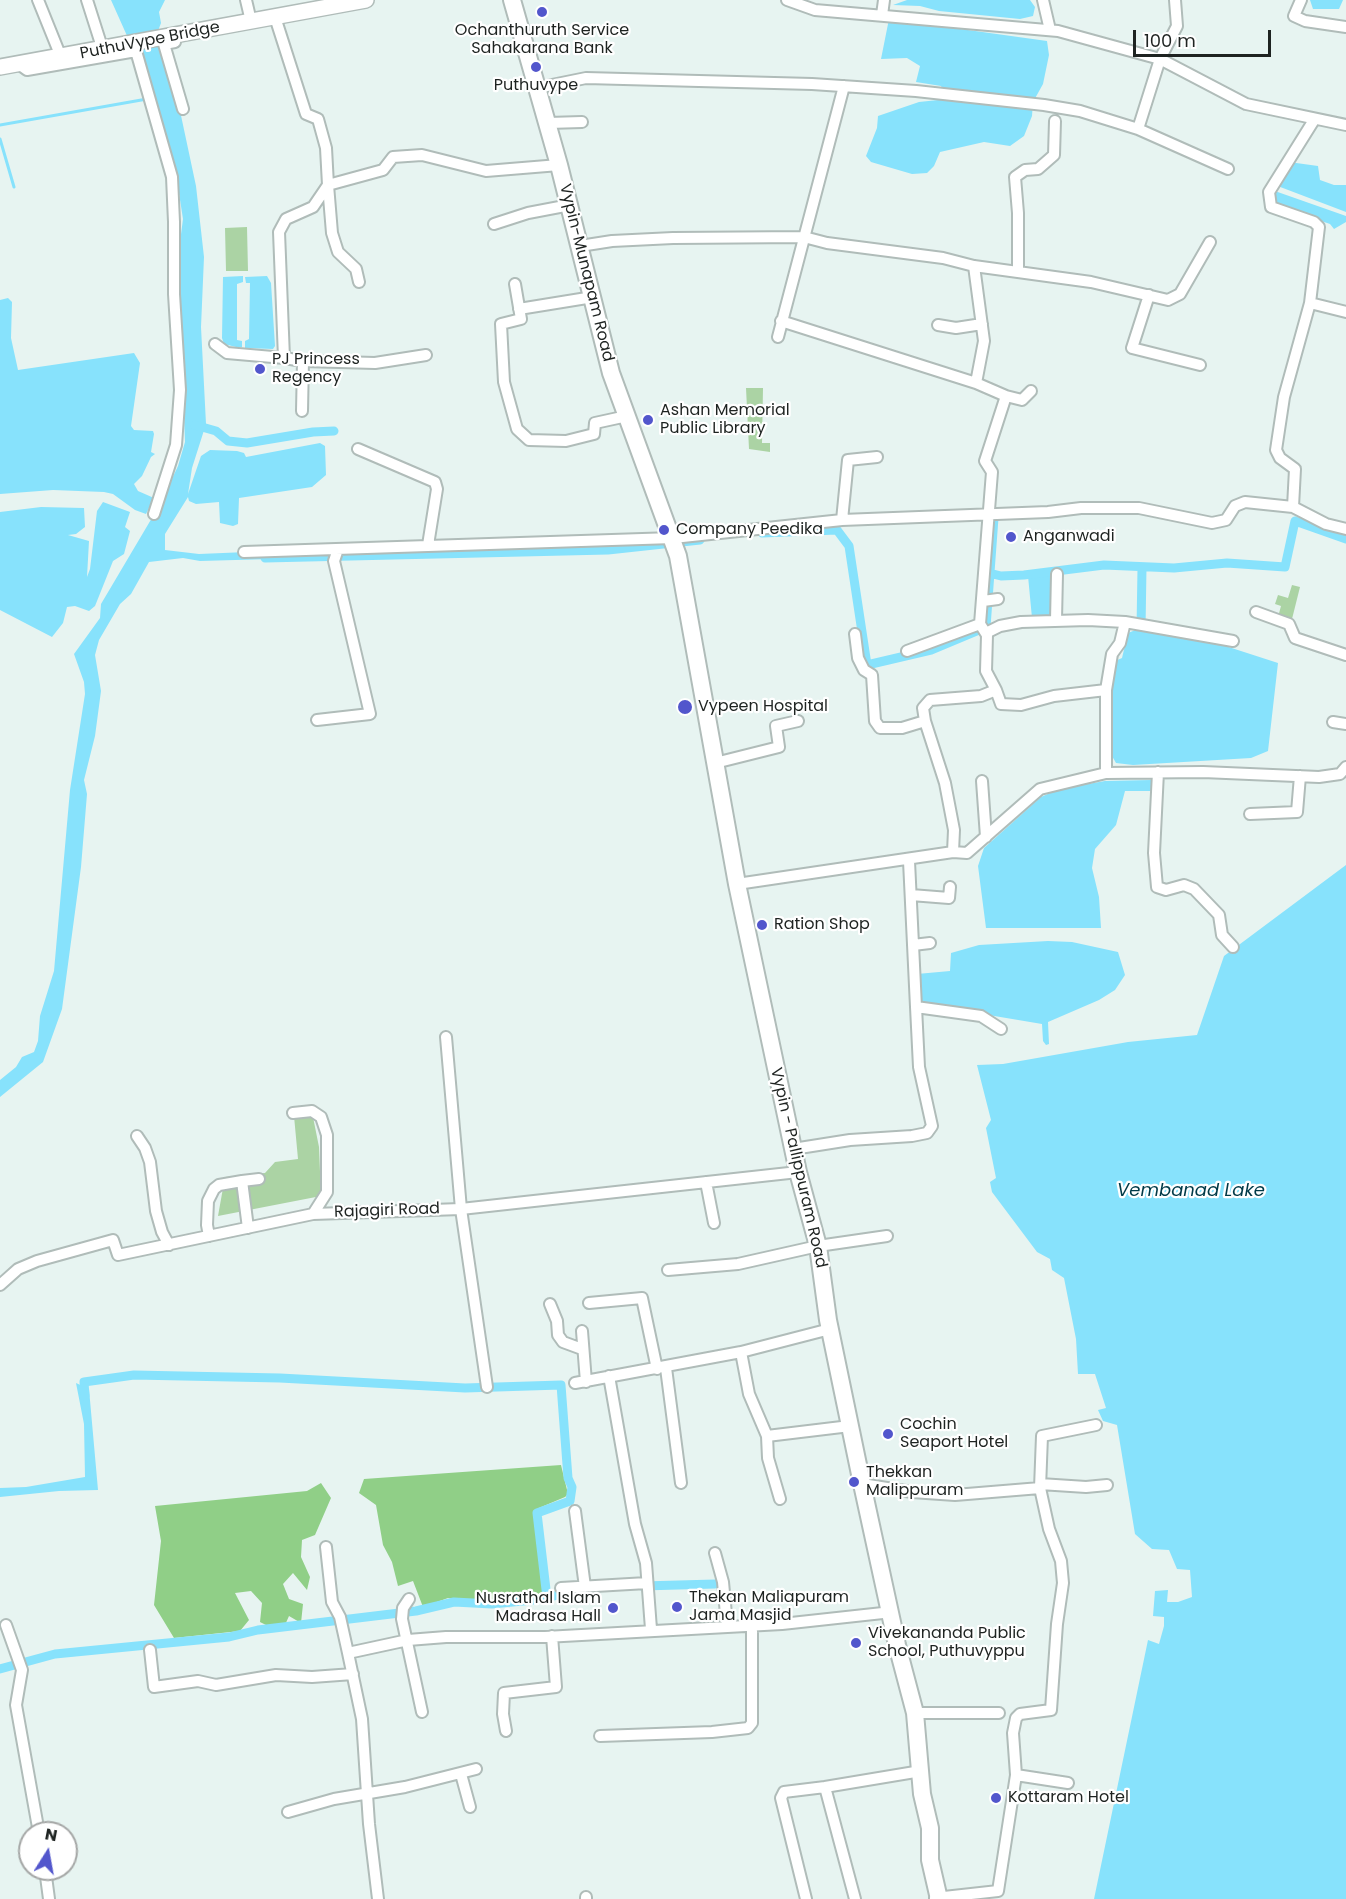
<!DOCTYPE html>
<style>
body{margin:0}
#map{position:relative;width:1346px;height:1899px;overflow:hidden;background:#e7f4f1;font-family:Poppins,sans-serif}
canvas{display:block}
.north{position:absolute;left:18px;top:1821px;width:60px;height:60px;box-sizing:border-box;background:#fff;border:2px solid #a5a7a6;border-radius:50%;rotate:11deg;font-size:16px;font-weight:700;line-height:24px;text-align:center;color:#1e2321}
.north::after{content:'';display:block;margin:auto;width:21px;height:27px;background:#5256cc;clip-path:polygon(50% 0,100% 100%,50% 72%,0 100%)}
.scale{position:absolute;left:1133px;top:30px;width:138px;height:27px;box-sizing:border-box;border:3px solid #1e2321;border-top:0;padding-left:8px;font-size:18px;line-height:21px;white-space:nowrap;color:#1e2321;-webkit-text-stroke:4px #fff;paint-order:stroke}
</style>
<div id="map">
<canvas width="1346" height="1899"></canvas>
<div class="north">N</div>
<div class="scale">100 m</div>
</div>
<script>
const ctx = document.querySelector('canvas').getContext('2d');
ctx.lineJoin = 'round';
function fill(path, color) {
  ctx.fillStyle = color;
  ctx.fill(path, 'evenodd');
}
function shape(rows) {
  const path = new Path2D();
  for (const r of rows) {
    path.moveTo(r[0], r[1]);
    for (let i = 2; i < r.length; i += 2) path.lineTo(r[i], r[i + 1]);
  }
  return path;
}
function trace(path, color, width, dash) {
  ctx.strokeStyle = color;
  ctx.lineWidth = width;
  ctx.lineCap = dash ? 'butt' : 'round';
  ctx.setLineDash(dash || []);
  ctx.stroke(path);
}
function write(font, color, halo, rows, align = 'center') {
  ctx.font = font + ' Poppins,sans-serif';
  ctx.lineWidth = 4.5;
  ctx.setLineDash([]);
  ctx.textBaseline = 'middle';
  ctx.strokeStyle = halo;
  ctx.fillStyle = color;
  for (const [text, x, y, turn = 0] of rows) {
    ctx.save();
    ctx.translate(x, y);
    ctx.rotate((+turn || 0) * Math.PI / 180);
    ctx.textAlign = isNaN(turn) ? turn : align;
    if (halo) ctx.strokeText(text, 0, 0);
    ctx.fillText(text, 0, 0);
    ctx.restore();
  }
}
const green = shape([
 [247,227,248,271,226,271,225,228],
 [746,388,763,388,762,443,770,443,770,452,749,449],
 [1292,585,1300,587,1291,623,1278,617,1281,606,1275,604,1278,595,1288,598],
 [312,1112,319,1147,321,1196,218,1216,225,1177,265,1173,275,1162,298,1159,294,1116]
]);
const forest = shape([
 [561,1465,568,1494,565,1497,539,1508,550,1593,517,1600,475,1601,448,1598,423,1607,413,1581,398,1586,392,1562,383,1545,376,1505,359,1493,364,1479],
 [321,1483,331,1498,315,1535,302,1540,301,1557,310,1577,307,1590,293,1573,283,1584,289,1599,303,1604,301,1623,289,1616,285,1625,272,1628,260,1622,262,1603,251,1591,235,1593,249,1620,240,1631,174,1638,154,1605,161,1541,155,1506,307,1491]
]);
const water = shape([
 [111,0,165,0,159,12,161,23,158,31,176,92,196,186,204,257,201,327,206,424,192,468,188,494,201,456,210,450,237,451,244,453,246,457,320,443,325,446,326,475,312,487,239,498,238,524,233,526,220,523,219,502,196,504,189,501,188,497,165,534,165,550,199,554,247,552,286,555,271,559,200,561,183,558,149,562,131,594,120,604,99,640,95,655,101,691,95,736,84,780,87,794,81,867,62,1009,43,1062,0,1097,0,1080,16,1067,22,1057,34,1052,38,1041,40,1016,54,971,70,790,85,694,84,682,74,654,100,618,101,604,159,506,178,466,185,442,178,257,183,219,176,174,128,38],
 [907,0,1030,0,1035,7,1033,16,1020,19,939,11,920,6,893,5],
 [1310,0,1343,0,1339,9,1313,9],
 [889,19,1047,41,1049,55,1043,84,1033,102,1032,116,1024,136,1010,146,984,142,940,152,934,166,927,173,912,174,871,162,866,156,877,128,878,116,919,102,938,100,944,92,941,86,916,82,920,66,907,58,881,59],
 [1289,162,1318,166,1320,180,1334,185,1346,185,1346,212,1275,185],
 [1272,190,1346,216,1346,222,1334,229,1330,224,1274,205],
 [243,276,243,282,237,284,237,340,242,341,242,347,236,347,224,344,222,338,223,277],
 [267,276,271,283,275,346,273,349,245,348,245,341,249,339,250,283,246,283,245,277],
 [8,298,12,302,11,338,18,370,134,353,140,363,131,426,134,430,153,431,154,434,151,452,155,454,151,457,142,476,134,484,138,491,154,498,146,514,135,510,113,494,104,492,53,490,0,494,0,300],
 [103,502,130,512,125,527,130,531,124,554,113,561,95,606,89,611,75,606,67,607,63,623,52,637,0,610,0,512,41,507,84,508,85,527,76,534,68,535,89,541,87,577,90,569,97,511],
 [1055,573,1051,618,1032,618,1028,576],
 [1138,629,1210,641,1278,663,1268,751,1251,758,1133,765,1116,763,1112,756,1113,662,1122,658,1128,633],
 [1151,780,1151,791,1125,791,1116,825,1095,849,1092,868,1099,897,1101,928,986,928,978,866,984,848,1041,797,1059,789,1105,781],
 [1346,865,1346,1899,1094,1899,1148,1640,1159,1644,1164,1626,1164,1617,1153,1616,1155,1591,1168,1590,1167,1602,1178,1602,1192,1597,1190,1570,1177,1569,1169,1550,1152,1549,1135,1534,1117,1425,1103,1421,1098,1410,1106,1408,1095,1374,1078,1374,1076,1339,1064,1278,1052,1270,1050,1259,1037,1252,992,1192,990,1182,996,1178,986,1128,991,1120,977,1065,1003,1064,1128,1042,1197,1035,1224,956],
 [1048,941,1072,942,1118,952,1125,975,1115,990,1099,1000,1048,1022,1049,1044,1046,1045,1043,1041,1042,1024,917,1003,917,974,950,971,951,953,979,945],
 [76,1383,89,1389,98,1490,59,1491,0,1497,0,1488,26,1487,85,1477,84,1424]
]);
const stream = shape([
 [0,125,147,99],
 [0,139,14,187]
]);
const canal = shape([
 [195,425,216,431,228,441,247,443,313,432,334,431],
 [762,533,837,530,849,546,867,665,931,650,986,627,994,518],
 [265,558,608,550,700,540],
 [989,573,1001,576,1024,575,1104,565,1174,568,1227,563,1285,567,1295,521,1346,539],
 [1141,629,1142,568],
 [85,1396,84,1382,134,1375,280,1378,465,1388,561,1385,568,1478,572,1487,570,1501,537,1513,547,1598],
 [642,1586,715,1584],
 [0,1669,55,1654,229,1637,258,1630,416,1611,454,1602,492,1604,543,1599,572,1591]
]);
const minor = shape([
 [38,0,59,52],
 [87,0,101,44],
 [246,0,250,17],
 [787,0,815,10,1058,31,1160,59,1246,104,1346,125],
 [1043,0,1050,30],
 [1301,0,1294,16,1305,21,1346,27],
 [882,15,884,0],
 [275,17,306,114,318,119,326,148,328,185,383,170,393,157,422,155,486,171,559,165],
 [175,42,164,44,183,109],
 [24,61,20,65,27,70,136,51,172,177,174,222,174,294,180,390,176,445,154,514],
 [537,88,586,78,812,84,916,91,1044,105,1080,111,1138,129,1228,169],
 [1314,120,1269,192,1271,207,1314,222,1319,227,1310,303,1284,397,1276,450,1280,458,1295,469,1293,507,1326,524,1346,529],
 [548,123,582,122],
 [1138,129,1160,59,1177,26,1175,0],
 [494,224,528,213,570,205],
 [580,246,612,241,673,238,804,237,827,243,943,258,974,266,1091,282,1168,300,1180,294,1210,242],
 [974,266,984,341,976,383,1006,396,985,461,992,472,980,624,987,635,986,671,996,690],
 [1018,272,1018,213,1015,177,1025,170,1038,169,1054,155,1055,121],
 [515,284,521,319,501,324,504,382,517,429,529,440,566,441,594,434,595,423,627,416],
 [1149,295,1132,348,1200,365],
 [1310,303,1346,312],
 [519,309,593,297],
 [781,321,976,383],
 [938,325,956,328,982,324],
 [778,337,844,86],
 [215,344,227,353,284,358],
 [303,361,284,358,279,232,286,219,313,207,328,185,332,233,338,252,356,269,359,282],
 [1006,396,1022,400,1031,391],
 [302,411,303,361,375,363,426,355],
 [358,449,435,482,437,489,428,545],
 [842,520,848,460,877,457],
 [244,552,673,538,842,520,1048,512,1081,508,1139,508,1212,523,1226,520,1235,506,1245,502,1293,507],
 [983,601,998,599],
 [1256,612,1289,624,1295,638,1346,655],
 [1056,620,1057,574],
 [986,633,1000,626,1021,622,1088,620,1125,622,1233,641],
 [855,634,858,658,864,670,872,675,875,721,880,728,902,728,925,721],
 [907,651,980,624],
 [317,720,370,714,334,561,338,549],
 [1333,722,1346,724],
 [715,763,779,747,776,726,798,721],
 [1158,772,1154,853,1157,887,1166,890,1184,885,1194,889,1219,915,1222,935,1233,947],
 [1106,773,1203,772,1319,777,1340,774,1346,767],
 [982,781,986,837],
 [1250,814,1297,812,1300,776],
 [953,852,954,830,945,783,925,721,923,708,930,700,981,696,996,690,1001,704,1021,705,1054,696,1106,690],
 [909,861,916,1007,981,1016,1001,1029],
 [737,884,953,852,967,853,1040,789,1106,773,1106,690,1112,654,1120,643,1125,622],
 [911,895,949,898,950,887],
 [913,945,930,943],
 [446,1037,461,1209,487,1387],
 [293,1113,312,1111,321,1117,327,1135,327,1192,313,1214],
 [137,1136,145,1148,150,1162,156,1211,162,1232,169,1245],
 [793,1149,850,1140,912,1136,927,1133,932,1126,919,1067,916,1007],
 [706,1182,714,1223],
 [248,1228,242,1181,259,1179],
 [209,1236,207,1225,208,1201,214,1189,219,1185,242,1181],
 [668,1270,738,1264,818,1246,887,1236],
 [0,1285,18,1269,37,1261,113,1240,118,1255,313,1214,461,1209,798,1172],
 [589,1303,642,1298,657,1369],
 [550,1304,557,1321,558,1335,563,1342,582,1349],
 [582,1331,586,1382],
 [741,1352,749,1394,767,1436],
 [666,1368,681,1483],
 [609,1376,635,1524,646,1563,651,1629],
 [575,1383,741,1352,830,1329],
 [862,1484,912,1492,955,1495,1040,1488],
 [1040,1484,1086,1487,1107,1485],
 [780,1499,768,1458,767,1436,850,1426],
 [575,1511,585,1587],
 [326,1547,332,1602,340,1617,348,1653],
 [715,1553,723,1582,727,1625],
 [561,1588,647,1583],
 [409,1599,403,1608,402,1619,422,1712],
 [6,1625,22,1670,16,1705,39,1833],
 [150,1650,154,1687,198,1681,216,1685,276,1675,312,1677,353,1674],
 [915,1713,999,1713],
 [506,1731,503,1714,504,1693,556,1687,552,1636],
 [600,1736,712,1732,748,1728,752,1723,752,1624],
 [461,1774,470,1807],
 [1016,1775,1013,1733,1016,1718,1020,1714,1051,1710,1057,1624,1063,1583,1061,1561,1049,1529,1040,1488,1042,1436,1096,1425],
 [825,1787,921,1771],
 [288,1812,334,1799,405,1787,476,1769],
 [45,1869,49,1899],
 [586,1897,586,1899],
 [935,1898,998,1891,1016,1775,1068,1783],
 [378,1899,369,1824,362,1719,348,1653,408,1640,446,1637,545,1637,782,1624,892,1612],
 [806,1899,781,1798,784,1792,825,1787,855,1899]
]);
const secondary = shape([
 [0,67,366,0]
]);
const primary = shape([
 [512,0,559,165,611,373,678,556,737,884,798,1172,818,1246,828,1320,862,1484,897,1645,915,1713,922,1794,930,1828,930,1860,939,1899]
]);
const markers = [
 [542,12,6,"#5256cc"],
 [536,67,6,"#5256cc"],
 [260,369,6,"#5256cc"],
 [648,420,6,"#5256cc"],
 [664,530,6,"#5256cc"],
 [1011,537,6,"#5256cc"],
 [685,707,8,"#5256cc"],
 [762,925,6,"#5256cc"],
 [888,1434,6,"#5256cc"],
 [854,1482,6,"#5256cc"],
 [677,1607,6,"#5256cc"],
 [613,1608,6,"#5256cc"],
 [856,1643,6,"#5256cc"],
 [996,1798,6,"#5256cc"]
];
const poiNames = [
 ["Ochanthuruth Service",542,31,"center"],
 ["Sahakarana Bank",542,49,"center"],
 ["Puthuvype",536,86,"center"],
 ["PJ Princess",272,360],
 ["Regency",272,378],
 ["Ashan Memorial",660,411],
 ["Public Library",660,429],
 ["Company Peedika",676,530],
 ["Anganwadi",1023,537],
 ["Vypeen Hospital",698,707],
 ["Ration Shop",774,925],
 ["Cochin",900,1425],
 ["Seaport Hotel",900,1443],
 ["Thekkan",866,1473],
 ["Malippuram",866,1491],
 ["Thekan Maliapuram",689,1598],
 ["Jama Masjid",689,1616],
 ["Nusrathal Islam",601,1599,"right"],
 ["Madrasa Hall",601,1617,"right"],
 ["Vivekananda Public",868,1634],
 ["School, Puthuvyppu",868,1652],
 ["Kottaram Hotel",1008,1798]
];
const streetNames = [
 ["PuthuVype Bridge",150,41,-11],
 ["Vypin-Munapam Road",586,273,76],
 ["Vypin - Pallippuram Road",798,1168,77],
 ["Rajagiri Road",387,1211,-2]
];
const waterNames = [
 ["Vembanad Lake",1191,1191]
];
fill(green, '#abd3a4');
fill(forest, '#90cf87');
fill(water, '#87e2fc');
trace(stream, '#87e2fc', 3);
trace(canal, '#87e2fc', 9);
trace(minor, '#b0bcb9', 14);
trace(secondary, '#b0bcb9', 18);
trace(primary, '#b0bcb9', 20);
trace(minor, '#fff', 10);
trace(secondary, '#fff', 15);
trace(primary, '#fff', 16);
for (const [x, y, r, color] of markers) {
  const dot = new Path2D();
  dot.arc(x, y, r, 0, 2 * Math.PI);
  ctx.fillStyle = color;
  ctx.fill(dot);
  trace(dot, '#fff', 2);
}
write('16px', '#1e2321', '#fff', poiNames, 'left');
write('16px', '#1e2321', '#fff', streetNames);
write('italic 18px', '#003a48', '#fff', waterNames);
</script>
